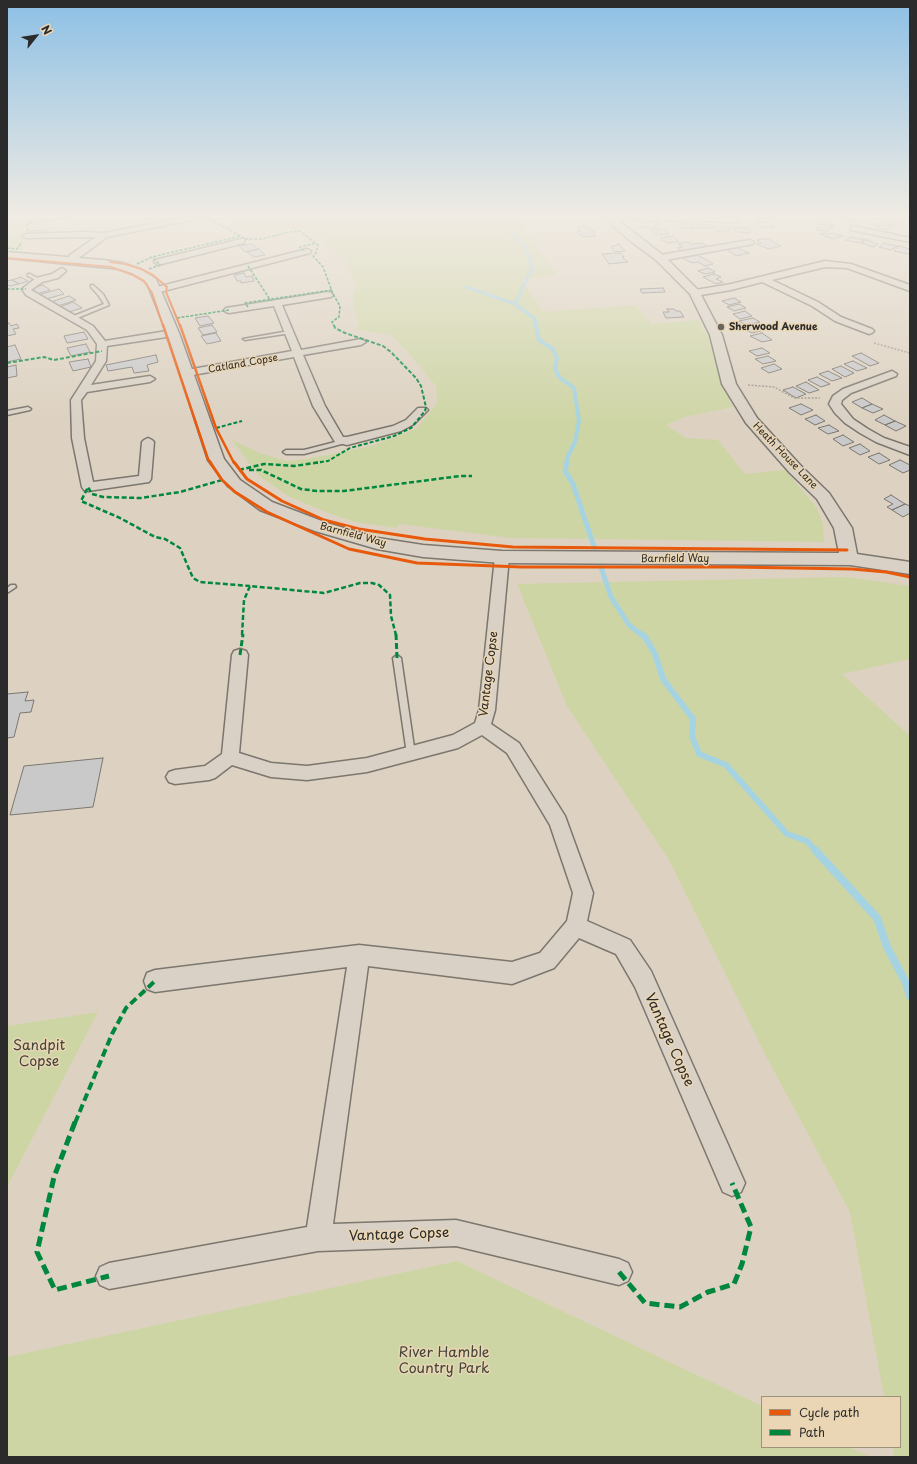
<!DOCTYPE html>
<style>
body{margin:0}
#map{position:relative;width:917px;height:1464px;overflow:hidden;background:#ddd2c1;font-family:"Playpen Sans",sans-serif}
canvas{display:block}
.frame{position:absolute;inset:0;border:8px solid #2b2b2b;pointer-events:none}
.legend{position:absolute;left:761px;top:1396px;width:140px;height:52px;box-sizing:border-box;background:#ead6b4;border:1px solid #9e927d;margin:0;padding:5px 7px;list-style:none;font-size:12px;color:#2b2b2b}
.legend li{display:flex;align-items:center;gap:8px;height:20px}
.legend b{width:20px;border:1px solid #9e927d}
.north{position:absolute;left:16px;top:16px;width:40px;height:40px;-webkit-text-stroke:3px #ead6b4;paint-order:stroke;rotate:60deg;font-size:11px;font-weight:700;line-height:16px;text-align:center;color:#2b2b2b}
.north::after{content:'';display:block;margin:auto;width:14px;height:18px;background:#2b2b2b;clip-path:polygon(50% 0,100% 100%,50% 72%,0 100%)}
</style>
<div id="map">
<canvas width="917" height="1464"></canvas>
<div class="frame"></div>
<ul class="legend">
<li><b style="height:5px;background:#e8590c"></b>Cycle path</li>
<li><b style="height:5px;background:#00873e"></b>Path</li>
</ul>
<div class="north">N</div>
</div>
<script>
const ctx = document.querySelector('canvas').getContext('2d');
ctx.lineJoin = 'round';
function fill(path, color) {
  ctx.fillStyle = color;
  ctx.fill(path, 'evenodd');
}
function shape(rows) {
  const path = new Path2D();
  for (const r of rows) {
    path.moveTo(r[0], r[1]);
    for (let i = 2; i < r.length; i += 2) path.lineTo(r[i], r[i + 1]);
  }
  return path;
}
function trace(path, color, width, dash) {
  ctx.strokeStyle = color;
  ctx.lineWidth = width;
  ctx.lineCap = dash ? 'butt' : 'round';
  ctx.setLineDash(dash || []);
  ctx.stroke(path);
}
function write(font, color, halo, rows, align = 'center') {
  ctx.font = font + ' "Playpen Sans",sans-serif';
  ctx.lineWidth = 3;
  ctx.setLineDash([]);
  ctx.textBaseline = 'middle';
  ctx.strokeStyle = halo;
  ctx.fillStyle = color;
  for (const [text, x, y, turn = 0] of rows) {
    ctx.save();
    ctx.translate(x, y);
    ctx.rotate((+turn || 0) * Math.PI / 180);
    ctx.textAlign = isNaN(turn) ? turn : align;
    if (halo) ctx.strokeText(text, 0, 0);
    ctx.fillText(text, 0, 0);
    ctx.restore();
  }
}
const green = shape([
 [220,217,517,217,557,275,522,280,543,312,635,305,652,324,699,320,703,331,708,335,721,382,733,407,684,417,666,425,686,438,718,440,745,474,785,470,817,508,823,524,824,542,511,538,399,524,396,528,355,522,331,514,288,496,258,475,232,440,260,453,286,461,307,459,371,446,396,437,417,428,437,403,436,386,407,351,390,335,357,330,359,321,353,308,353,293,357,288,344,257,330,251,321,240,303,228,250,231],
 [33,219,26,236,22,251,7,249,7,224],
 [846,577,910,586,910,659,842,674,910,736,910,1457,894,1457,893,1447,900,1447,900,1397,884,1397,850,1212,767,1058,669,860,567,706,517,584],
 [98,1012,7,1187,7,1026],
 [457,1261,762,1406,762,1447,849,1447,870,1457,7,1457,7,1357]
]);
const streamFar4 = shape([
 [500,217,526,248,532,268,515,304,535,319,536,326],
 [466,287,515,304]
]);
const streamFar3 = shape([
 [536,325,539,340,553,349,557,358,555,369,559,377,574,388,579,421,575,442,568,456,567,463]
]);
const streamFar2 = shape([
 [567,462,565,471,573,484,611,597,629,625,642,635]
]);
const streamFar1 = shape([
 [641,634,645,637,655,654,663,679,693,719,692,736,699,754,726,765,787,834,807,841,816,851]
]);
const stream = shape([
 [815,850,877,918,887,947,906,983,910,996]
]);
const building = shape([
 [757,217,777,217,778,219,758,219,757,217],
 [837,217,852,217,855,221,843,220,837,217],
 [887,217,903,218,902,220,905,220,903,223,895,221,896,220,886,218,887,217],
 [818,220,831,221,833,226,818,224,818,220],
 [895,221,903,223,899,227,886,224,887,222,894,223,895,221],
 [641,222,659,222,660,224,655,224,657,227,643,227,641,222],
 [757,222,771,222,774,227,760,227,757,222],
 [678,223,693,224,694,228,680,228,678,223],
 [876,223,892,227,889,230,878,228,880,226,874,225,876,223],
 [696,224,711,225,713,228,698,228,696,224],
 [818,224,833,226,832,228,829,228,829,231,817,230,818,224],
 [583,226,595,232,593,233,596,236,584,237,580,235,577,232,580,231,577,227,583,226],
 [714,226,729,227,731,231,716,231,714,226],
 [733,227,748,228,751,233,736,232,733,227],
 [664,229,669,234,655,235,651,230,664,229],
 [48,230,47,233,29,235,30,231,48,230],
 [824,233,827,234,831,233,843,236,833,239,819,234,824,233],
 [673,236,679,242,667,243,660,238,673,236],
 [851,237,859,239,865,239,860,243,845,240,851,237],
 [763,239,768,239,781,246,769,249,756,244,762,243,757,240,763,239],
 [866,240,870,240,869,241,878,244,873,247,861,243,866,240],
 [687,242,691,244,702,243,709,247,682,251,677,248,683,247,678,244,687,242],
 [884,243,892,245,898,246,891,250,879,247,884,243],
 [252,244,258,249,245,252,239,246,252,244],
 [619,244,625,251,615,252,611,247,619,244],
 [899,246,910,249,910,252,908,254,894,251,899,246],
 [736,247,749,253,737,256,725,249,736,247],
 [259,249,265,255,254,257,247,252,259,249],
 [618,253,622,254,624,257,622,257,628,262,609,264,602,254,618,253],
 [697,255,707,260,713,264,705,266,698,262,692,263,683,258,697,255],
 [708,268,715,272,705,274,698,271,708,268],
 [244,273,246,277,252,276,254,281,241,283,241,281,237,281,234,275,244,273],
 [714,274,721,277,716,279,723,282,716,284,703,277,714,274],
 [21,277,28,281,19,284,12,280,21,277],
 [12,280,19,284,10,286,7,285,7,281,12,280],
 [43,285,50,290,37,294,31,288,43,285],
 [663,288,665,292,642,293,640,289,663,288],
 [59,289,64,294,46,299,41,294,59,289],
 [69,296,76,300,58,306,51,302,69,296],
 [734,298,741,302,729,305,722,301,734,298],
 [73,302,82,308,69,312,60,307,73,302],
 [739,304,746,308,734,311,727,307,739,304],
 [667,309,674,309,676,311,680,311,684,317,666,318,663,312,669,312,667,309],
 [745,311,752,316,740,319,733,314,745,311],
 [208,316,214,323,200,326,195,318,208,316],
 [753,318,760,322,746,325,739,321,753,318],
 [9,323,11,326,17,324,19,328,13,329,16,334,7,336,7,324,9,323],
 [212,325,217,332,203,335,198,328,212,325],
 [756,325,764,330,752,333,744,329,756,325],
 [84,332,88,339,67,343,64,336,84,332],
 [216,333,221,341,207,344,201,336,216,333],
 [762,333,772,340,762,342,750,336,762,333],
 [86,344,90,352,71,356,67,348,86,344],
 [15,345,21,359,7,362,7,347,15,345],
 [762,348,770,353,757,356,749,351,762,348],
 [861,353,879,363,870,366,852,356,861,353],
 [156,355,158,362,147,365,149,371,134,373,132,367,108,371,106,365,156,355],
 [768,356,776,361,763,364,755,359,768,356],
 [88,359,91,367,73,371,69,362,88,359],
 [853,361,867,368,857,371,844,364,853,361],
 [774,364,782,369,769,373,761,368,774,364],
 [16,365,17,376,7,378,7,367,16,365],
 [841,366,854,373,845,377,832,369,841,366],
 [828,371,842,378,832,381,819,374,828,371],
 [817,377,830,384,821,387,808,380,817,377],
 [806,382,819,390,809,393,796,386,806,382],
 [793,387,806,394,796,398,783,390,793,387],
 [862,398,872,404,862,408,852,402,862,398],
 [801,404,813,410,801,415,789,408,801,404],
 [872,404,883,409,873,413,862,408,872,404],
 [816,415,825,421,815,425,805,419,816,415],
 [884,415,895,421,885,425,875,420,884,415],
 [895,421,906,426,896,431,885,425,895,421],
 [829,425,839,431,828,434,818,428,829,425],
 [843,435,854,442,843,446,833,439,843,435],
 [860,444,870,451,860,455,849,448,860,444],
 [879,453,890,460,879,464,868,457,879,453],
 [900,460,910,465,910,470,903,473,889,465,900,460],
 [891,495,905,504,892,510,887,507,893,504,884,499,891,495],
 [905,504,910,506,910,513,903,517,892,510,905,504],
 [28,692,25,701,34,700,31,712,20,713,14,737,7,738,7,694,28,692],
 [103,758,93,807,10,815,24,766,103,758]
]);
const path = shape([
 [874,343,910,353],
 [748,385,774,387,794,398,820,398]
]);
const lane = shape([
 [28,274,30,274,41,280,38,281,28,276,28,274],
 [91,285,93,285,103,294,109,305,75,319,71,319,71,317,104,304,99,296,91,287,91,285],
 [289,331,291,332,291,333,245,340,243,339,289,331],
 [28,407,31,409,30,410,7,415,7,411,28,407],
 [347,439,350,441,349,442,304,454,286,454,283,452,286,450,304,450,347,439],
 [11,585,15,585,16,587,7,593,7,588,11,585],
 [397,655,401,658,415,754,414,756,411,757,408,756,407,754,393,658,397,655]
]);
const street = shape([
 [187,217,196,218,192,220,107,237,72,263,68,260,70,255,96,237,26,238,22,236,26,234,83,232,104,233,187,217],
 [614,217,696,217,736,218,740,220,736,222,618,219,614,217],
 [851,226,854,226,910,238,910,242,851,230,851,226],
 [241,239,244,239,244,243,158,265,154,262,155,260,241,239],
 [750,240,754,242,753,244,660,261,656,258,660,255,750,240],
 [307,249,311,251,310,253,156,293,151,290,153,288,307,249],
 [825,261,851,264,910,285,910,291,847,268,825,267,772,280,818,302,841,317,872,329,874,331,872,333,869,334,835,321,812,306,762,282,731,290,695,296,690,293,695,290,731,284,825,261],
 [62,268,66,271,58,278,42,282,31,290,93,326,105,341,173,330,178,333,173,336,107,346,106,361,91,385,150,376,155,379,150,382,87,392,81,400,84,438,93,482,139,476,142,442,144,440,148,438,152,440,154,442,151,479,149,482,88,491,84,490,82,487,72,438,71,400,96,361,97,344,87,330,26,295,22,289,36,278,52,274,62,268],
 [328,292,331,293,333,295,331,297,282,305,301,350,361,339,366,342,361,345,303,355,325,406,343,437,347,437,393,426,406,420,418,408,426,408,428,410,414,424,401,431,347,445,335,442,313,406,294,357,187,376,182,373,187,370,292,351,274,306,229,313,226,312,224,310,226,308,328,292],
 [892,371,897,374,896,376,851,393,842,400,841,404,853,419,868,429,884,438,910,447,910,455,876,442,860,433,845,423,835,413,829,404,833,396,843,389,892,371],
 [502,553,507,554,509,557,495,710,491,724,519,743,565,816,593,893,587,921,630,940,651,971,745,1183,741,1192,732,1196,723,1192,635,987,616,954,579,938,554,968,512,984,368,966,333,1224,456,1220,619,1259,628,1263,632,1272,628,1281,619,1285,456,1246,318,1251,109,1289,100,1285,96,1276,100,1267,109,1263,307,1227,347,967,155,992,147,989,144,981,147,973,155,970,359,945,512,962,540,953,567,921,573,893,550,825,507,753,482,735,458,748,367,772,307,780,271,777,232,765,215,778,209,780,175,784,169,782,166,777,169,772,175,770,205,766,222,754,232,655,234,651,240,649,246,651,248,655,239,753,271,763,307,766,367,758,453,735,475,723,479,710,495,557,497,554,502,553]
]);
const secondary = shape([
 [603,217,614,217,664,256,699,291,722,335,736,384,757,418,802,467,829,493,852,528,857,554,910,562,910,574,850,565,502,563,423,557,377,549,315,531,260,510,228,486,208,460,167,333,147,283,132,273,120,269,7,258,7,252,103,260,122,263,140,269,156,279,179,333,224,459,240,480,272,502,327,523,378,538,423,545,502,551,839,553,834,528,817,499,790,473,746,423,722,384,710,335,690,294,656,260,629,240,603,217]
]);
const quietFar5 = shape([
 [206,217,246,239,261,239,289,232,300,231,318,245,316,253,313,256,323,267,333,294,340,306,339,317,332,322,334,326],
 [192,218,208,217],
 [28,231,27,225,32,222,72,217],
 [7,248,17,249,22,242],
 [304,251,300,247,316,243],
 [137,264,152,257,241,236],
 [248,266,271,301],
 [149,269,160,265,152,257],
 [7,289,26,289],
 [248,307,245,303,332,290],
 [177,318,229,310]
]);
const quietFar4 = shape([
 [7,363,44,357,54,360,102,351],
 [216,428,242,421],
 [314,463,328,461,350,448,394,436,411,428,425,411,426,407,421,386,416,378,391,352,383,346,345,333,335,328,334,325]
]);
const quietFar3 = shape([
 [239,470,264,464,294,466,321,462],
 [249,470,261,470,301,489,317,491,344,491,460,476,472,476],
 [222,480,180,492,141,498,103,497,92,494,88,487,81,501,120,518,155,537,165,539,180,548,193,578,200,582,250,586],
 [242,635,244,600,250,586,324,593,360,583,372,583,379,585,390,595,391,616,396,635]
]);
const quietFar2 = shape([
 [396,634,397,658],
 [240,655,243,634]
]);
const quietFar1 = shape([
 [75,1123,112,1034,126,1008,155,981]
]);
const quiet = shape([
 [75,1122,54,1177,37,1252,55,1290,109,1276],
 [619,1272,645,1303,680,1307,708,1292,734,1284,742,1264,751,1227,732,1183]
]);
const cyclewayFar2 = shape([
 [7,258,111,267,133,275,144,281,152,293,163,326],
 [110,262,125,264,141,269,153,275,167,287,166,292,180,326]
]);
const cyclewayFar1 = shape([
 [163,325,208,459,211,463],
 [180,325,216,428,234,463]
]);
const cycleway = shape([
 [210,462,222,480,235,492,267,512,349,549,417,563,521,567,733,567,852,569,886,572,910,577],
 [234,462,247,479,282,501,324,520,359,529,425,539,513,547,847,550]
]);
const markers = [
 [721,327,4,"#696560"]
];
const farPoinames = [
 ["Sherwood Avenue",729,327]
];
const farStreetnames = [
 ["Catland Copse",243,364,-10],
 ["Heath House Lane",785,456,46],
 ["Barnfield Way",353,535,15],
 ["Barnfield Way",675,559]
];
const streetNames = [
 ["Vantage Copse",489,674,-83]
];
const nearStreetnames = [
 ["Vantage Copse",669,1040,66],
 ["Vantage Copse",399,1235,-2]
];
const nearParknames = [
 ["Sandpit",39,1046],
 ["Copse",39,1062],
 ["River Hamble",444,1353],
 ["Country Park",444,1369]
];
fill(green, '#ced5a5');
trace(streamFar4, '#a5d3e1', 3);
trace(streamFar3, '#a5d3e1', 4);
trace(streamFar2, '#a5d3e1', 5);
trace(streamFar1, '#a5d3e1', 6);
trace(stream, '#a5d3e1', 8);
fill(building, '#cac9ca');
trace(building, '#7b766e', 1);
trace(lane, '#7b766e', 3);
trace(street, '#7b766e', 3);
trace(secondary, '#7b766e', 3);
trace(path, '#9e9991', 1.5, [2, 1.5]);
fill(lane, '#d9d1c5');
fill(street, '#d9d1c5');
fill(secondary, '#d9d1c5');
trace(quietFar5, '#00873e', 1.5, [3, 1.5]);
trace(quietFar4, '#00873e', 2, [4, 2]);
trace(quietFar3, '#00873e', 2.5, [5, 2.5]);
trace(quietFar2, '#00873e', 3, [6, 3]);
trace(quietFar1, '#00873e', 4, [8, 4]);
trace(quiet, '#00873e', 5, [10, 5]);
trace(cyclewayFar2, '#e8590c', 2);
trace(cyclewayFar1, '#e8590c', 2.5);
trace(cycleway, '#e8590c', 3);
const sky = ctx.createLinearGradient(0, 0, 0, 422);
sky.addColorStop(0, '#8dc0e5');
sky.addColorStop(0.51, '#f0ebe3');
sky.addColorStop(1, '#f0ebe300');
ctx.fillStyle = sky;
ctx.fillRect(0, 0, 917, 422);
for (const [x, y, r, color] of markers) {
  const dot = new Path2D();
  dot.arc(x, y, r, 0, 2 * Math.PI);
  ctx.fillStyle = color;
  ctx.fill(dot);
  trace(dot, '#ead6b4', 1.5);
}
write('bold 10px', '#2b2b2b', '#ead6b4', farPoinames, 'left');
write('10px', '#2b2b2b', '#ead6b4', farStreetnames);
write('12px', '#2b2b2b', '#ead6b4', streetNames);
write('14px', '#2b2b2b', '#ead6b4', nearStreetnames);
write('14px', '#42453a', '#ead6b4', nearParknames);
</script>
